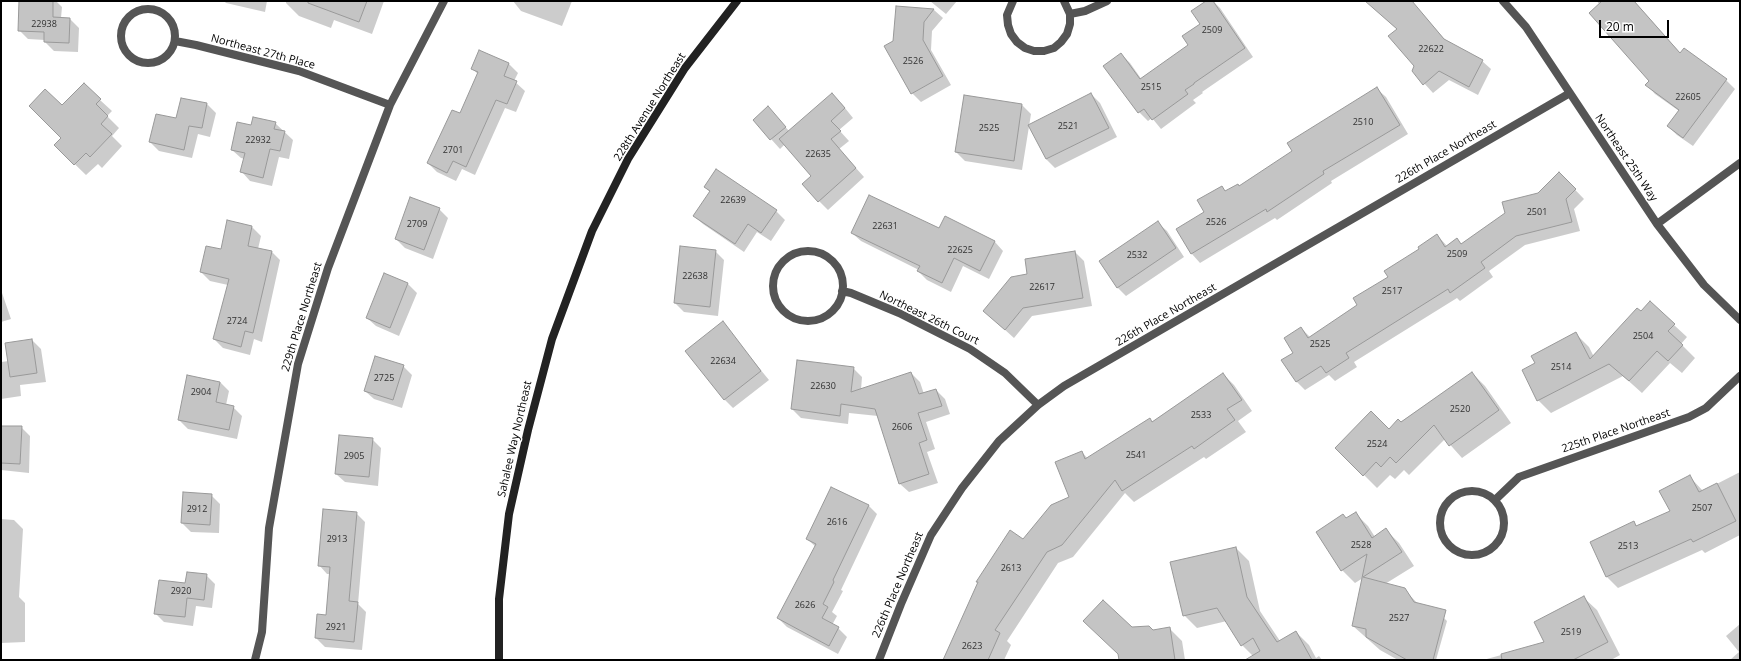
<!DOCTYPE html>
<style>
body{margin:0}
#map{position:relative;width:1741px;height:661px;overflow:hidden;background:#fff;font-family:"Open Sans",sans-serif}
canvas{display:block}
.frame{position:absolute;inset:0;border:2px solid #000;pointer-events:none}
.scale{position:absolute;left:1599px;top:20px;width:70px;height:18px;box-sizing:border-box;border:2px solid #000;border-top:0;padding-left:5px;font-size:12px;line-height:14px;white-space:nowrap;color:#000;-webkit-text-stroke:3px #fff;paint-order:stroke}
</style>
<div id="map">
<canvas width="1741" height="661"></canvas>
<div class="frame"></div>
<div class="scale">20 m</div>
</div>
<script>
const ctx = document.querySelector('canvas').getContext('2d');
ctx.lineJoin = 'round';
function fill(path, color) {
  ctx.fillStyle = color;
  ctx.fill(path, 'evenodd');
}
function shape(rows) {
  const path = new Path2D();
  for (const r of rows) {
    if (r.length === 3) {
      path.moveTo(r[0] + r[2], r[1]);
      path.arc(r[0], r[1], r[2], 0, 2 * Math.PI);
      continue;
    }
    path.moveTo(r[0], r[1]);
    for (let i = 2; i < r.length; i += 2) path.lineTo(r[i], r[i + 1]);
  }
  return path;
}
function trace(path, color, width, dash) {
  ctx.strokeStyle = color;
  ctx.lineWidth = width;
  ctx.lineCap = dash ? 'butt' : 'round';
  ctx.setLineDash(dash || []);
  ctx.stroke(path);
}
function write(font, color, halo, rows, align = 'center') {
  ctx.font = font + ' "Open Sans",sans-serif';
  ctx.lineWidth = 3;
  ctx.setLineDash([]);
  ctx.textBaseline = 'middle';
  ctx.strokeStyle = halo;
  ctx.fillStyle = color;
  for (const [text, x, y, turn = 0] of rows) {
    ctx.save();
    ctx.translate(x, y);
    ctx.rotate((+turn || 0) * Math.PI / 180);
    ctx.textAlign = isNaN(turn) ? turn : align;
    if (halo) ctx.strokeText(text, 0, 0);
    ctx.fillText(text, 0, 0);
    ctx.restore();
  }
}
const shadow = shape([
 [20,1,56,1,62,7,61,18,70,19,79,28,78,52,54,51,45,42,45,40,28,39,19,30],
 [224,1,267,1,265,12,226,3],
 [286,1,384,1,372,34,334,20,331,28,299,16,286,3],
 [513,1,572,1,562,26,521,11],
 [930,1,957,1,946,14],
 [1208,1,1213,1,1220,8,1253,57,1202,92,1203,93,1193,100,1196,103,1161,129,1152,118,1148,121,1139,112,1121,54,1130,63,1142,80,1189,45,1201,25],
 [1366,1,1415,1,1413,3,1446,41,1482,61,1491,69,1478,95,1449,80,1433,93,1413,71,1415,66,1398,30],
 [1597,1,1634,1,1681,54,1726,80,1735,89,1693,146,1677,135,1668,126,1679,111,1655,94,1647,85,1650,81],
 [897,7,934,10,943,18,932,31,931,50,951,85,921,102,912,93,894,41],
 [479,51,509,64,518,73,514,81,525,91,516,112,505,108,475,175,462,169,456,181,437,172,428,163,460,115,478,74,472,69],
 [1377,89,1386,97,1408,134,1331,181,1332,183,1277,220,1275,218,1200,263,1192,254,1177,230,1206,212,1221,187,1226,192,1239,187,1293,151],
 [1091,94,1100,103,1117,137,1055,168,1046,159,1029,125],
 [181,99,207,104,216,113,210,137,198,134,192,158,159,151,150,142,177,119],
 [100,100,112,111,107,116,119,128,112,136,122,146,102,168,98,164,86,175,55,145,62,138,62,107],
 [841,103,853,118,839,130,849,141,839,149,864,177,828,210,819,201,813,176,785,144,780,149,754,120,776,117,790,132],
 [1022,105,1031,114,1022,170,965,161,956,152],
 [275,123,293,140,289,159,279,157,272,186,250,181,242,172,245,159,241,158,232,150,252,126],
 [1559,173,1584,199,1574,209,1580,231,1525,245,1489,271,1493,277,1460,301,1457,298,1354,362,1357,367,1335,381,1329,375,1305,390,1296,381,1294,353,1301,328,1310,337,1358,306,1437,235,1447,246,1457,240,1462,245,1539,194],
 [705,187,776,211,785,220,771,241,757,232,744,252,703,224,694,216,710,192],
 [439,209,448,218,433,259,405,248,396,239],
 [945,217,995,242,1003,251,989,279,963,266,951,292,927,280,918,271,919,270,861,241,852,233,939,230],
 [1158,223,1167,231,1184,257,1126,296,1117,287],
 [252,227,261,236,258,249,271,251,280,260,262,342,254,339,250,355,223,348,214,339,228,285,210,281,201,272,222,250],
 [715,251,724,260,718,316,684,312,675,303],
 [1075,252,1084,261,1092,306,1032,316,1014,338,984,311],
 [385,274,408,284,417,293,399,336,376,326,367,318],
 [1,290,11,319,1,322],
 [1641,313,1674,325,1687,337,1681,344,1695,358,1682,373,1670,363,1642,393,1623,376,1551,413,1538,400,1536,364,1576,334,1589,347,1594,357],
 [722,323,769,380,733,408,725,400,686,351],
 [32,340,41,349,46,382,20,385,21,396,1,399,1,362,9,361],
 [403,366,412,375,402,408,374,399,365,391],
 [853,368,862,377,861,390,911,373,920,382,924,394,936,390,945,399,950,414,926,422,935,449,927,452,938,483,909,492,900,484,878,416,849,413,848,424,801,418,792,409],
 [1472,373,1485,386,1511,423,1462,458,1445,439,1409,475,1404,470,1395,479,1390,475,1377,488,1337,448,1389,430],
 [1223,374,1234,385,1252,411,1238,421,1246,432,1206,459,1204,457,1134,502,1125,493,1073,557,1058,563,1007,641,1011,645,1004,660,945,660,1023,540,1070,498,1082,452,1088,459,1150,420,1152,422],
 [220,382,229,391,226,405,233,407,242,416,237,439,188,429,179,420],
 [1,427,21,427,30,436,29,473,1,470],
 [372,439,381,448,378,486,345,482,336,474],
 [1740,472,1740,535,1705,553,1702,550,1618,588,1607,577,1591,542,1634,523,1638,527,1671,512,1690,477,1703,491],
 [211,495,220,504,219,533,191,532,182,523],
 [868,505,877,514,841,590,843,591,832,612,837,616,832,625,838,628,847,637,838,654,787,627,778,618,816,547,807,539],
 [356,513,365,522,358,604,366,612,362,650,325,647,316,638,326,616,330,574,327,574,319,565],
 [1355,513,1368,526,1375,537,1386,530,1399,543,1414,566,1385,584,1404,589,1418,604,1434,608,1447,621,1436,660,1398,660,1380,650,1353,626,1363,578,1355,583,1342,570,1347,519],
 [1,519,14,520,23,529,19,597,25,603,25,642,1,643],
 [1236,548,1249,561,1260,611,1280,641,1296,632,1309,645,1316,658,1319,656,1322,660,1266,660,1255,658,1242,645,1227,621,1197,628,1184,615],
 [206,575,215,584,212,608,196,606,193,626,164,622,155,613,186,584],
 [1584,598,1597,610,1620,655,1611,660,1483,660,1545,643],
 [1740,624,1740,660,1730,660,1739,652,1726,636],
 [1132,628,1153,631,1169,628,1182,641,1185,660,1120,660,1120,655]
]);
const building = shape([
 [19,1,53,1,53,17,70,18,69,43,44,42,44,32,18,31,19,1],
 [308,1,367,1,359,22,308,3,308,1],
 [1206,1,1213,1,1245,48,1194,83,1194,84,1185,90,1188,94,1152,120,1144,109,1138,113,1103,66,1121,53,1140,79,1188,45,1182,36,1200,24,1191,11,1206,1],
 [1365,1,1412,1,1444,39,1483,60,1469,87,1439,71,1423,85,1412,71,1414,66,1388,36,1397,29,1365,1],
 [1602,1,1634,1,1680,53,1684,48,1727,79,1683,138,1667,126,1679,110,1645,85,1649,81,1589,13,1602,1],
 [896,6,934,9,924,22,923,40,943,76,911,94,884,46,893,41,896,6],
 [479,50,509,63,504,76,517,81,507,104,496,100,466,167,453,161,447,173,427,163,452,110,460,113,478,72,471,69,479,50],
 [84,83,101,99,96,104,108,116,101,124,112,134,90,157,86,153,74,165,54,145,61,138,29,106,45,89,62,105,84,83],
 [1377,87,1400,125,1323,171,1324,174,1267,212,1266,209,1191,254,1176,229,1204,212,1197,200,1222,186,1225,191,1238,184,1239,186,1292,151,1287,143,1377,87],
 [832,93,845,108,831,121,841,131,831,139,856,168,818,202,802,184,811,176,779,139,832,93],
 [1091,93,1109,128,1046,159,1028,125,1091,93],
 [964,95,1022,104,1014,161,955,152,964,95],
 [181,98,207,103,202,128,189,126,184,150,149,142,156,114,176,118,181,98],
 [768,106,786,127,770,140,753,120,768,106],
 [253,117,276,122,274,129,285,131,280,151,270,149,263,178,240,172,245,153,231,150,237,122,251,125,253,117],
 [716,169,777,210,761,233,748,224,735,244,693,216,710,191,704,187,716,169],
 [1559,172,1576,189,1566,199,1572,222,1516,236,1481,262,1485,268,1450,293,1448,289,1346,353,1349,358,1326,373,1321,366,1296,382,1281,360,1293,353,1284,338,1301,327,1308,338,1357,305,1353,298,1388,277,1384,271,1419,249,1418,247,1437,234,1445,247,1457,238,1461,244,1505,213,1502,202,1538,193,1559,172],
 [869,195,939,228,945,216,995,241,980,271,954,258,942,283,917,271,920,266,851,233,869,195],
 [410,197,440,208,424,250,395,239,410,197],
 [227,220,252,226,248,246,272,251,253,333,245,331,241,347,213,339,229,279,200,272,206,246,221,249,227,220],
 [1158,221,1176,248,1117,288,1099,261,1158,221],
 [680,246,716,250,710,307,674,303,680,246],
 [1075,251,1083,298,1023,308,1005,330,983,311,1011,277,1027,274,1025,259,1075,251],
 [384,273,408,283,390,328,366,318,384,273],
 [1650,301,1675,324,1668,331,1683,345,1668,361,1657,351,1629,381,1609,364,1537,401,1522,370,1535,363,1531,356,1576,332,1590,359,1637,308,1641,311,1650,301],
 [723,321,761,371,724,400,685,351,723,321],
 [32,339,37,373,10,377,5,343,32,339],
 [375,356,404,365,393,400,364,391,375,356],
 [797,360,854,367,851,392,911,372,919,394,936,389,942,406,918,413,927,440,919,443,929,474,899,484,875,409,841,404,840,416,791,409,797,360],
 [1472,372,1499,410,1449,446,1434,425,1396,463,1390,457,1381,467,1376,462,1363,476,1335,448,1371,411,1389,429,1398,419,1401,422,1472,372],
 [1223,373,1242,400,1227,409,1235,420,1194,449,1192,446,1122,491,1115,480,1062,545,1047,552,995,630,1000,633,988,660,943,660,978,582,976,582,1010,530,1023,539,1051,505,1069,497,1055,462,1082,451,1085,459,1150,418,1152,422,1223,373],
 [187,375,220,382,216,402,234,406,229,430,178,420,187,375],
 [1,426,22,426,20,464,1,463,1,426],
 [339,435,373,438,369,477,335,474,339,435],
 [1690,475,1699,492,1717,483,1736,521,1693,542,1691,539,1606,577,1590,542,1634,521,1636,526,1670,511,1659,491,1690,475],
 [831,487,869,505,833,580,834,582,823,604,828,607,822,618,839,627,829,646,777,618,816,544,806,539,831,487],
 [183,492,212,494,210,525,181,523,183,492],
 [323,509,357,512,349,601,358,602,354,642,315,638,317,614,326,615,330,567,318,566,323,509],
 [1356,512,1372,538,1386,528,1402,552,1363,577,1405,588,1414,602,1446,610,1433,660,1407,660,1366,637,1366,629,1352,626,1367,554,1341,571,1316,532,1343,514,1346,518,1356,512],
 [1236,547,1247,597,1277,642,1296,631,1312,660,1245,660,1260,651,1253,638,1241,646,1217,608,1183,616,1170,562,1236,547],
 [187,572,207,574,204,600,187,598,185,617,154,614,159,580,185,583,187,572],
 [1584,596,1608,642,1573,660,1502,660,1501,654,1544,642,1534,622,1584,596],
 [1103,600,1132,627,1149,626,1153,630,1170,627,1175,660,1119,660,1118,654,1083,621,1103,600]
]);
const street = shape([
 [1013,1,1007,15,1008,25,1011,34,1017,42,1025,48,1034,51,1044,51,1054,48,1061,42,1067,34,1070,24,1070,14,1064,1],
 [1503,1,1526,27,1657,224,1704,285,1740,320],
 [148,36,27],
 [1070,14,1085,11,1107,1],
 [175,41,196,45,299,71,390,105],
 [1657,224,1740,163],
 [808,286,35],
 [842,291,851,293,899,313,970,349,1005,373,1038,405],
 [1472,523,32],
 [1495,500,1519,477,1689,417,1706,408,1740,376],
 [255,660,262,632,269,528,298,364,328,268,390,105,444,1],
 [879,660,901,604,931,535,962,488,999,441,1038,405,1064,386,1570,93]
]);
const secondary = shape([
 [499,660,499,599,509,514,528,430,552,339,592,231,628,159,685,68,737,1]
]);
const numberNames = [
 ["22938",44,24],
 ["2509",1212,30],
 ["22622",1431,49],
 ["2526",913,61],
 ["2515",1151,87],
 ["22605",1688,97],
 ["2510",1363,122],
 ["2521",1068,126],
 ["2525",989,128],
 ["22932",258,140],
 ["2701",453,150],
 ["22635",818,154],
 ["22639",733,200],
 ["2501",1537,212],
 ["2526",1216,222],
 ["2709",417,224],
 ["22631",885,226],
 ["22625",960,250],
 ["2509",1457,254],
 ["2532",1137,255],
 ["22638",695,276],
 ["22617",1042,287],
 ["2517",1392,291],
 ["2724",237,321],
 ["2504",1643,336],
 ["2525",1320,344],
 ["22634",723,361],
 ["2514",1561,367],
 ["2725",384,378],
 ["22630",823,386],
 ["2904",201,392],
 ["2520",1460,409],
 ["2533",1201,415],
 ["2606",902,427],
 ["2524",1377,444],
 ["2541",1136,455],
 ["2905",354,456],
 ["2507",1702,508],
 ["2912",197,509],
 ["2616",837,522],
 ["2913",337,539],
 ["2528",1361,545],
 ["2513",1628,546],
 ["2613",1011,568],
 ["2920",181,591],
 ["2626",805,605],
 ["2527",1399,618],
 ["2921",336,627],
 ["2519",1571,632],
 ["2623",972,646]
];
const streetNames = [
 ["Northeast 27th Place",263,52,15],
 ["228th Avenue Northeast",650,107,-58],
 ["226th Place Northeast",1446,152,-30],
 ["Northeast 25th Way",1626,158,56],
 ["226th Place Northeast",1166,315,-30],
 ["229th Place Northeast",302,317,-73],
 ["Northeast 26th Court",929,318,26],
 ["225th Place Northeast",1616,431,-19],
 ["Sahalee Way Northeast",515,439,-77],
 ["226th Place Northeast",898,585,-67]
];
fill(shadow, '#0003');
fill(building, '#c4c4c4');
trace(building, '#999', 1);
trace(street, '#555', 8);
trace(secondary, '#222', 8);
write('9px', '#313131', null, numberNames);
write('11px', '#000', '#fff', streetNames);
</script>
